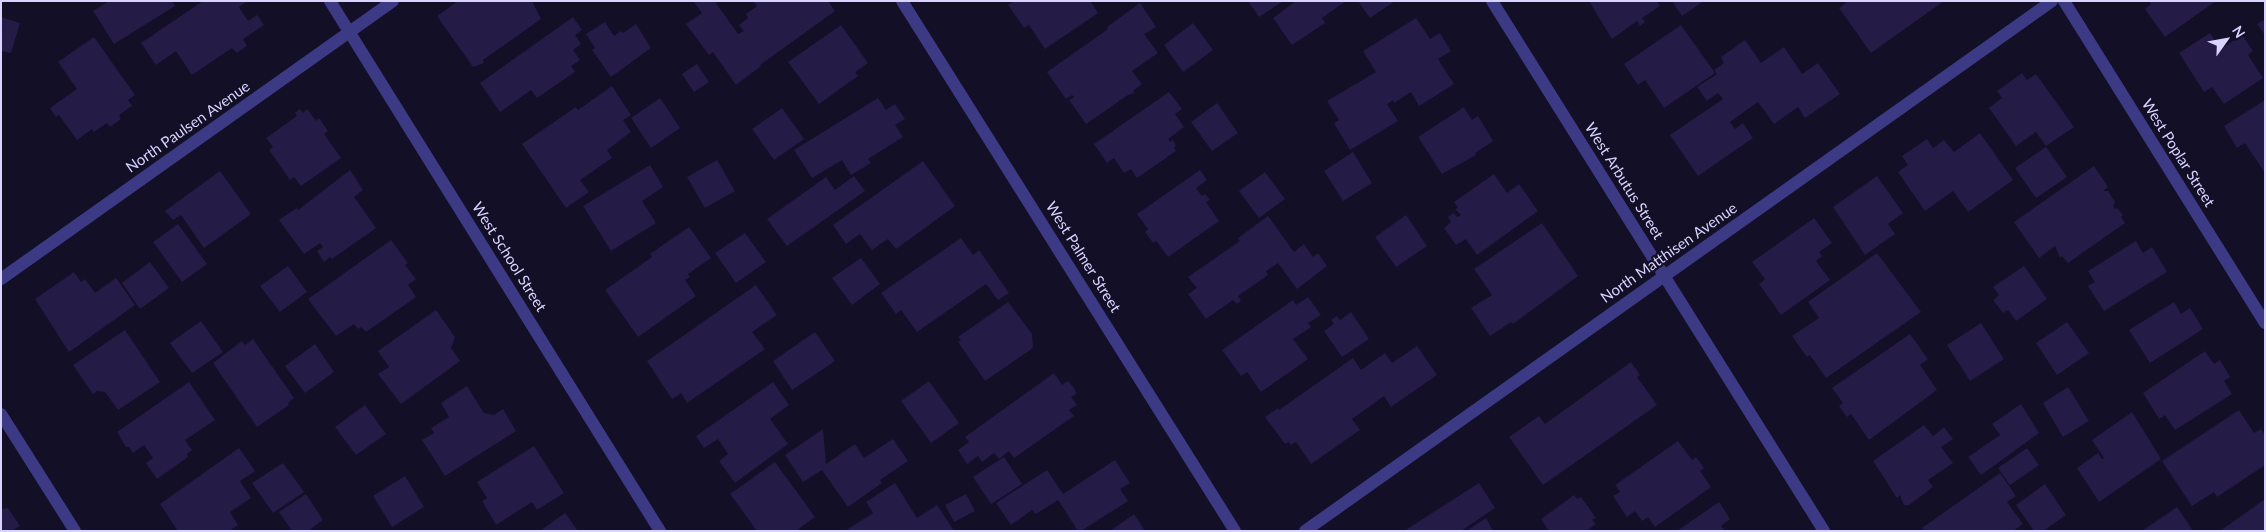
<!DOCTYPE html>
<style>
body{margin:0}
#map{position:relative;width:2266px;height:532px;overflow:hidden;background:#130f26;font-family:Lato,sans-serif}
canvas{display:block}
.frame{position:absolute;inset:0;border:2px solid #d9d4ff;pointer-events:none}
.north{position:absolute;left:2201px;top:15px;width:50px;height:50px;-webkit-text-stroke:4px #130f26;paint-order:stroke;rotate:58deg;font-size:14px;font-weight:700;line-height:20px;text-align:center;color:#d9d4ff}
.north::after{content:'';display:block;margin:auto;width:18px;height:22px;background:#d9d4ff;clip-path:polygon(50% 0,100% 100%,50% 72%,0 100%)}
</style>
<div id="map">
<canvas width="2266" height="532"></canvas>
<div class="frame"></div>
<div class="north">N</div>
</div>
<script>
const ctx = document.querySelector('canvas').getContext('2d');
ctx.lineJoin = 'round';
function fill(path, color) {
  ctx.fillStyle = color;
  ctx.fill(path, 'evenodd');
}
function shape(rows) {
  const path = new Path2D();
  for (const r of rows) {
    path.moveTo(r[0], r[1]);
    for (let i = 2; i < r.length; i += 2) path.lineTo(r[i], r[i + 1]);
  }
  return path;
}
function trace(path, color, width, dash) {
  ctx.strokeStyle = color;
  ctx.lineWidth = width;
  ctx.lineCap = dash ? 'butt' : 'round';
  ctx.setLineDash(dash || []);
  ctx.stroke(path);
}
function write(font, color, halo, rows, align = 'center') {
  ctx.font = font + ' Lato,sans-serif';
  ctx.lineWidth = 4.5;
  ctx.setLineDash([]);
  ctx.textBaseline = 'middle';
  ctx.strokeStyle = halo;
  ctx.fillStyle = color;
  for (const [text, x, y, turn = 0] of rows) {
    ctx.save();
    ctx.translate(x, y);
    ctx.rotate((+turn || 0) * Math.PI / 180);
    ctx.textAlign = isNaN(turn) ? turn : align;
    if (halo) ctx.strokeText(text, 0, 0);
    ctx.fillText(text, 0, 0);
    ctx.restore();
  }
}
const building = shape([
 [109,1,172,1,175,6,114,44,93,11],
 [203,1,247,1,239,7,248,21,257,15,264,25,243,39,247,46,237,53,232,48,192,75,176,51,156,65,141,43],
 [458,1,529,1,530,3,532,1,541,19,483,60,484,63,473,67,437,16],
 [693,1,718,1,716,3,738,34,744,31,739,25,748,18,746,14,757,6,753,1,828,1,835,11,760,65,761,66,736,85,713,52,709,55,686,24,702,13],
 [1014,1,1090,1,1098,13,1045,49,1029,25,1024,28,1008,5],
 [1248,1,1283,1,1259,17],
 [1296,1,1346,1,1322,18,1325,23,1292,45,1273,18],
 [1358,1,1395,1,1370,18],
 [1589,1,1657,1,1660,6,1642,18,1645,22,1640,26,1637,21,1612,39],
 [1672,1,1704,1,1682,16],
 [1848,1,1944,1,1871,53,1839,8],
 [2149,1,2216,1,2165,37,2145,9,2151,4],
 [1140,3,1156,27,1144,34,1158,53,1132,71,1142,84,1133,91,1134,93,1128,95,1086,124,1069,100,1074,97,1072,95,1066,99,1047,72,1108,29,1107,27],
 [1,17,20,23,11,53,1,51],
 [573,17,582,30,575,35,581,44,573,50,580,60,571,66,575,72,537,98,531,90,500,112,480,83],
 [1416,18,1430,39,1440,33,1451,51,1438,59,1454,84,1419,106,1411,92,1394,103,1393,100,1387,104,1398,121,1350,150,1334,123,1339,120,1327,101,1376,72,1363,51],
 [2265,19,2265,35,2257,24],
 [605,22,614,36,621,31,623,33,636,24,651,48,611,77,592,50,595,48,586,34],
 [1193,23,1213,50,1183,72,1164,45],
 [841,25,868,63,855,72,858,76,819,104,788,62],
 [1681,25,1715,73,1664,108,1645,80,1638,85,1624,64],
 [2210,33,2221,49,2242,35,2253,51,2248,55,2263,78,2224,104,2212,87,2204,92,2179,53],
 [94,37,135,95,128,100,132,106,119,115,121,119,110,127,107,123,94,132,92,129,77,140,59,115,56,117,50,108,77,89,58,62],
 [1745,40,1761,63,1784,47,1802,74,1818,63,1840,94,1805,118,1798,107,1774,124,1758,102,1730,122,1735,129,1743,123,1753,138,1698,176,1670,135,1723,99,1718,93,1707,101,1697,87,1717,74,1714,70,1724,63,1721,57],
 [697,64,709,82,694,92,682,74],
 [2022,73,2027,80,2036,74,2074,127,2046,146,2036,132,2016,146,1989,108,2002,98,1997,91],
 [612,86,631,115,623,120,631,132,607,150,612,158,580,180,589,192,566,208,522,144,576,107,578,110],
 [1169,92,1182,109,1175,114,1184,127,1168,139,1170,142,1173,140,1176,146,1174,148,1176,151,1137,178,1131,169,1124,173,1114,158,1107,163,1094,144],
 [660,98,680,128,651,148,631,118],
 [878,98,886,110,895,104,905,119,895,125,903,137,868,159,871,163,851,175,842,160,812,178,794,150],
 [2265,100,2265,173,2245,143,2237,148,2224,126],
 [1217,103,1238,133,1212,151,1191,122],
 [1464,107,1472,120,1478,116,1493,141,1475,153,1476,155,1442,174,1418,137],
 [782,108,804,139,774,160,752,129],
 [300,109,303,113,307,109,316,121,319,118,328,131,324,134,341,158,301,186,294,177,290,180,269,150,273,147,266,138,297,116,295,113],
 [1980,133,2013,180,1968,212,1953,191,1925,211,1898,172,1908,165,1902,156,1927,139,1933,148,1944,140,1954,152],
 [2046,147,2067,177,2036,198,2015,168],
 [1353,152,1372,183,1343,201,1324,171],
 [717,160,735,191,705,208,687,177],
 [923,161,955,206,896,249,888,239,872,250,860,234,846,244,833,225],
 [650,165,663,187,642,201,656,223,611,251,583,206],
 [2094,166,2108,187,2103,191,2108,191,2115,202,2113,206,2115,209,2117,208,2123,215,2121,217,2125,223,2068,263,2062,256,2060,258,2055,246,2039,258,2014,222],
 [350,170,363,190,354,197,376,228,332,259,330,257,324,262,317,251,323,247,320,243,304,254,279,220,297,208,298,210],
 [1200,170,1207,180,1196,188,1202,196,1205,194,1210,200,1206,202,1219,221,1168,257,1156,241,1153,243,1145,232,1148,229,1137,214],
 [220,171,251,214,204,248,181,215,173,220,165,211],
 [1265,172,1285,199,1259,218,1239,191],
 [1494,174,1507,193,1519,184,1538,211,1477,255,1466,239,1456,245,1444,228,1451,222,1448,217,1454,213,1457,217,1461,215,1455,209,1458,208,1454,202],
 [854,176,865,191,787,246,767,219,826,177,835,190],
 [1877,176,1903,213,1888,224,1895,234,1865,255,1833,207],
 [1406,215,1427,246,1396,267,1375,237],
 [1268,216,1294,252,1304,244,1313,257,1318,253,1327,266,1297,289,1278,263,1266,271,1268,275,1238,296,1241,301,1237,304,1233,300,1206,319,1188,294,1197,288,1188,277,1240,241,1238,238],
 [1814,218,1832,243,1819,252,1822,256,1816,261,1830,280,1781,315,1759,284,1765,279,1752,262],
 [1542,223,1578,276,1513,324,1511,322,1490,336,1471,308,1492,295,1474,269],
 [178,224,207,264,182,282,153,242],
 [689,227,711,258,688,274,690,277,685,280,696,296,638,337,605,290,652,257,650,254],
 [745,233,766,262,736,283,715,253],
 [961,238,973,255,979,250,1009,293,998,300,986,284,917,332,901,310,896,314,881,293],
 [391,240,408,263,405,265,416,279,408,285,416,297,366,332,361,327,358,329,354,324,336,336,308,299],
 [2136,241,2143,253,2152,247,2167,272,2104,311,2088,286,2095,282,2088,271],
 [1877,253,1921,312,1826,378,1810,355,1807,357,1792,336,1819,318,1808,302],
 [861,258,880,284,852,305,832,278],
 [150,262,169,288,140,309,122,283],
 [288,266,307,292,280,312,260,286],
 [2024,266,2047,299,2016,321,2008,310,2003,313,1993,300,1999,295,1993,287],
 [74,272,81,282,85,279,95,293,116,278,135,305,69,352,35,299],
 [756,285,777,315,752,332,765,349,687,403,681,393,672,399,647,361],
 [1308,297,1321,315,1308,323,1311,327,1293,339,1308,359,1261,392,1247,372,1241,376,1222,350,1293,300,1296,305],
 [1008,302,1032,334,1033,348,985,381,958,342,961,340,958,337],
 [2174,302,2181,314,2190,308,2203,329,2150,363,2129,330],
 [436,310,455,337,451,348,460,361,401,404,378,374,389,367,378,351],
 [1351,312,1369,339,1342,357,1324,331,1334,324,1331,320,1337,316,1340,320],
 [201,321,223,352,192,373,170,343],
 [2067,322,2089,353,2057,375,2036,343],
 [1981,323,2004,359,1970,381,1947,345],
 [125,330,160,382,118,410,105,392,97,391,93,394,73,365],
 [815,332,835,361,792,390,773,361],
 [1910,334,1928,359,1920,365,1937,390,1869,440,1851,414,1847,417,1839,406,1843,403,1832,388],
 [253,339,294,398,288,403,289,405,257,427,213,363,242,341,245,345],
 [315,344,334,372,305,393,285,366],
 [1417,346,1437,375,1391,407,1384,396,1352,419,1360,430,1311,464,1296,442,1291,445,1289,442,1285,444,1265,417,1278,408,1279,410,1353,358,1361,370,1385,353,1392,363],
 [2205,351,2214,364,2220,360,2230,377,2224,381,2232,394,2175,430,2165,415,2159,419,2143,393],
 [1631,362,1640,375,1637,377,1657,405,1543,485,1509,437,1539,416,1545,424],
 [1054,373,1062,385,1068,381,1075,389,1076,394,1071,397,1077,405,1069,410,1074,416,1014,458,1009,451,999,459,994,453,982,462,978,456,967,464,958,450,969,442,965,437],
 [929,381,959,423,931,443,901,401],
 [189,382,215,420,185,440,192,450,187,454,188,457,157,479,146,463,153,458,144,445,133,453,129,447,126,447,117,432],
 [773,382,789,405,770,419,788,444,735,483,719,461,728,454,718,439,704,448,696,436],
 [467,386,484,413,494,415,503,409,516,431,445,476,422,440,434,433,431,428,449,417,441,403],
 [2068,387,2089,421,2063,437,2043,403],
 [2021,404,2039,433,1981,475,1968,457,2000,435,1992,424],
 [365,405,386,434,356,455,335,427],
 [2239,410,2254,433,2261,429,2265,435,2265,465,2217,497,2214,492,2192,506,2162,461],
 [2132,412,2161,459,2099,502,2077,468,2098,453,2102,459,2104,458,2092,440],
 [1924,425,1933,436,1944,427,1953,439,1941,447,1953,463,1928,480,1933,487,1909,505,1904,505,1901,499,1901,495,1897,498,1873,461],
 [823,429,826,464,855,444,864,458,893,439,908,461,880,480,882,483,848,507,822,470,803,482,785,455],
 [1678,441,1692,460,1696,457,1704,468,1700,471,1711,487,1655,527,1648,517,1642,521,1635,511,1627,517,1613,496,1620,492,1615,485],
 [534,446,564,493,537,510,532,502,496,525,482,501,487,498,477,482],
 [239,448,255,471,240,481,251,498,230,512,238,525,229,531,178,531,160,504],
 [2027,448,2039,465,2010,485,1998,468],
 [1004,457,1022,484,991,504,973,477],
 [1115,460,1130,483,1120,489,1128,501,1081,531,1078,531,1058,500,1036,514,1032,510,1011,525,996,503,1047,470,1063,494],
 [775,462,815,517,796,531,757,531,730,494],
 [283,463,304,492,273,513,252,483],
 [2000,473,2016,496,2007,502,2023,524,2013,531,1925,531,1922,528],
 [405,476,424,507,392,527,373,496],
 [895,483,917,518,937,505,953,529,949,531,845,531,873,513,866,502],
 [1479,483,1495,508,1461,531,1404,531],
 [2045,484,2066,515,2043,531,2034,531,2016,505],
 [306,494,323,520,308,531,292,531,279,512],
 [966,494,975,511,954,522,945,505],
 [1574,495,1577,499,1581,497,1596,518,1592,520,1596,524,1586,531,1549,531,1541,519],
 [2265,499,2265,531,2220,531],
 [1719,502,1730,519,1721,526,1725,531,1677,531],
 [2177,507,2193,531,2142,531],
 [8,508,20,526,12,531,1,531,1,509],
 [565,513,578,531,540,531],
 [1134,514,1145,531,1110,531],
 [1486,518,1493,531,1466,531]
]);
const minor = shape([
 [330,1,660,531],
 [902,1,1235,531],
 [1492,1,1824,531],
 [2064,1,2265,323],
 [1,279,393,1],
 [1,414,75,531],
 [1305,531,2052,1]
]);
const streetNames = [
 ["North Paulsen Avenue",188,127,-35],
 ["West Poplar Street",2178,153,58],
 ["West Arbutus Street",1624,181,58],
 ["North Matthisen Avenue",1669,253,-35],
 ["West School Street",509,257,58],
 ["West Palmer Street",1083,257,58]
];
fill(building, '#241b47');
trace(minor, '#3d3a85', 12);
write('15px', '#d9d4ff', '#130f26', streetNames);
</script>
